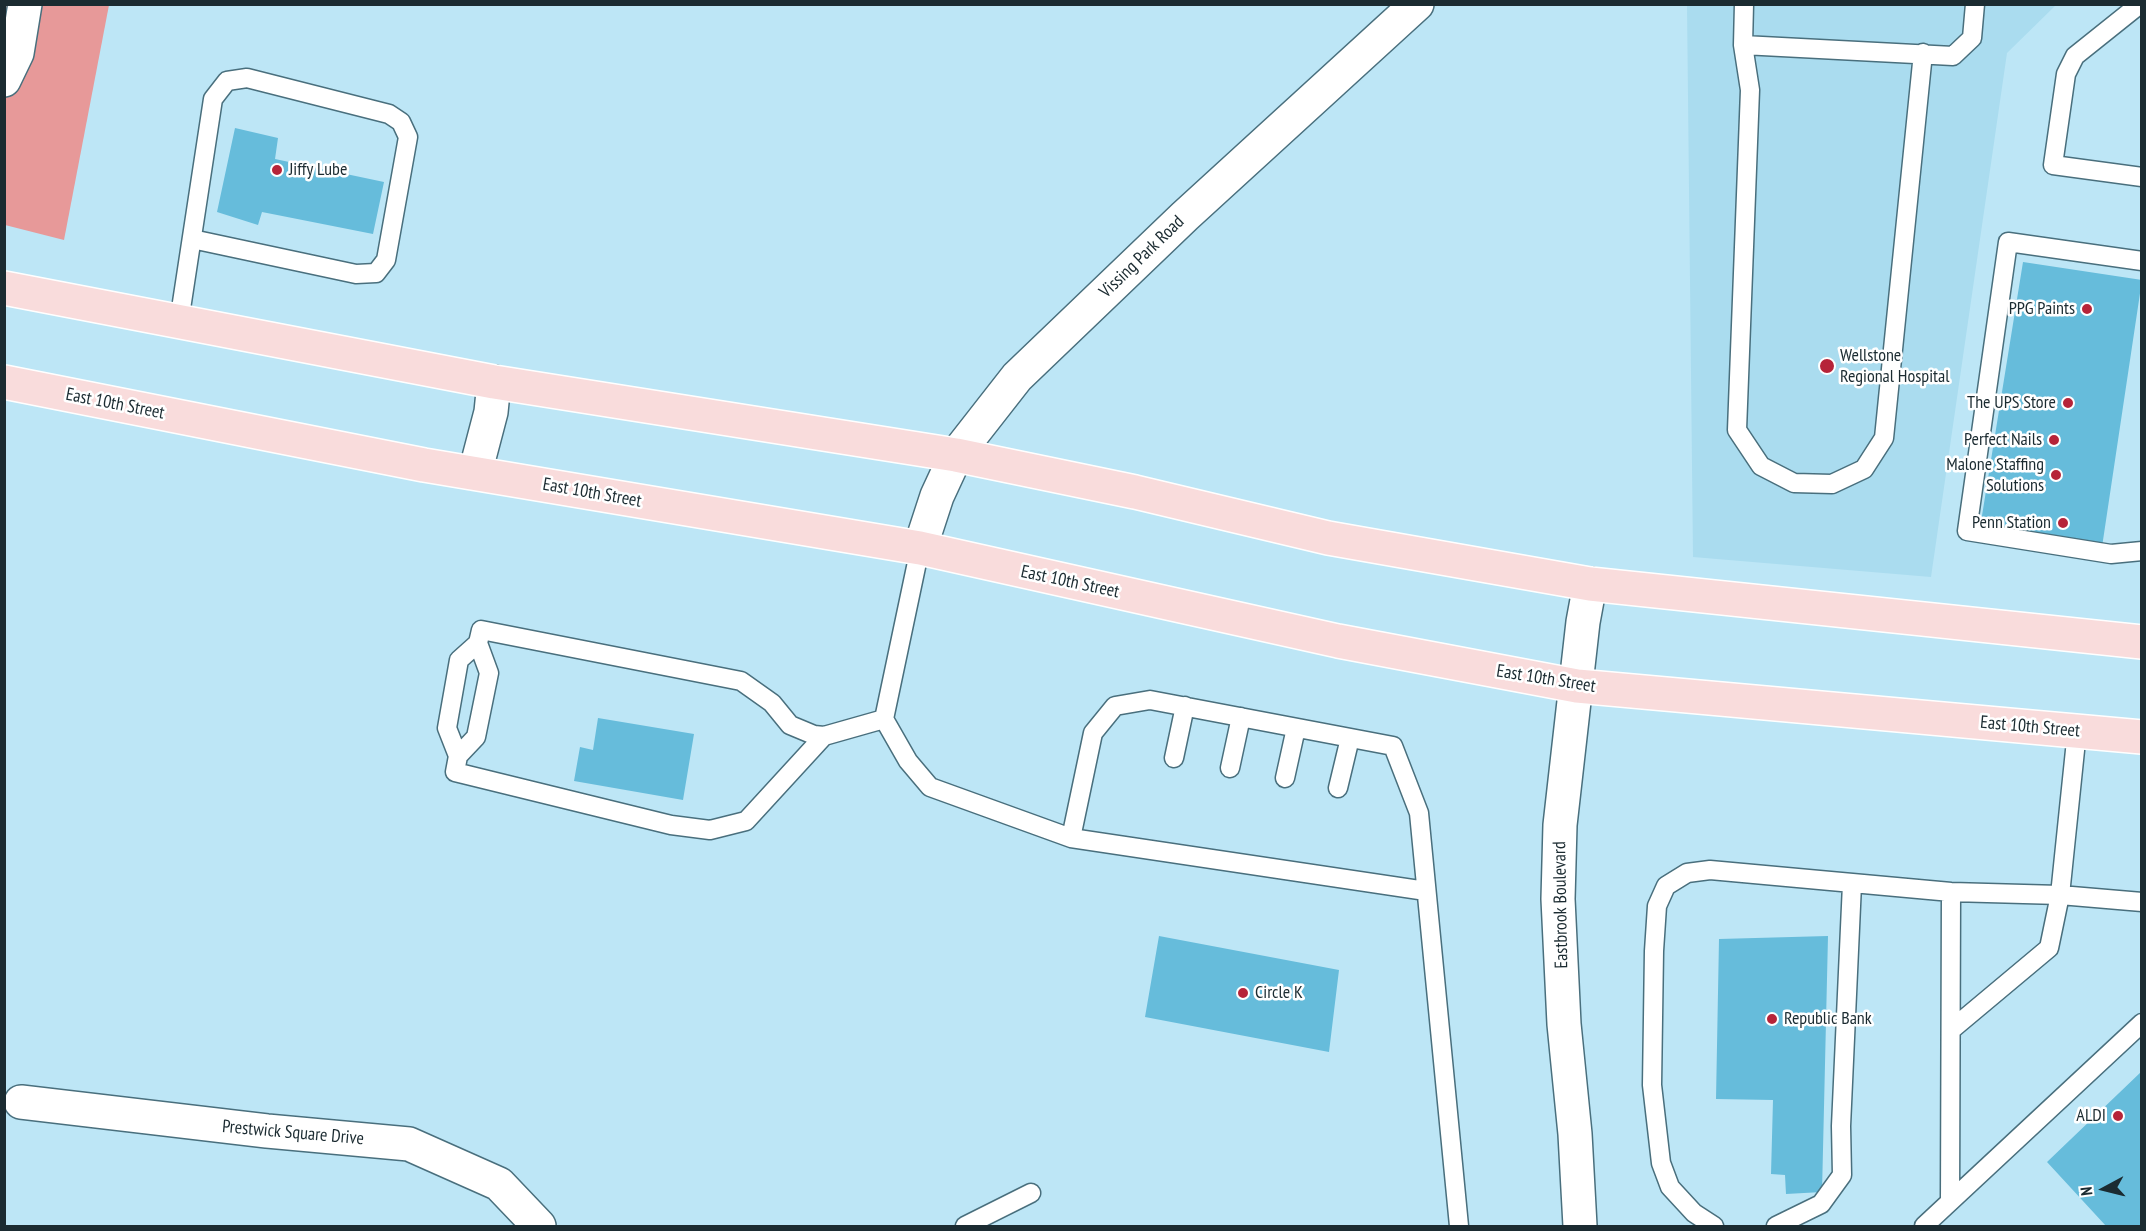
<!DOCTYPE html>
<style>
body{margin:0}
#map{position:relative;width:2146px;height:1231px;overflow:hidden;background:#bde6f6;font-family:"PT Sans Narrow",sans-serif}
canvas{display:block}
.frame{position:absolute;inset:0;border:6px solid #1b2b31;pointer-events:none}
.north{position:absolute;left:2074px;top:1159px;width:60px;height:60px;-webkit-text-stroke:4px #fff;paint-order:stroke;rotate:263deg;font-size:16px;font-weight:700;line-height:24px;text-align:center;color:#1b2b31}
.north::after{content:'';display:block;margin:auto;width:21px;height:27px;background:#1b2b31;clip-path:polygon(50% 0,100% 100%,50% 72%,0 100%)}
</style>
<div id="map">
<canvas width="2146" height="1231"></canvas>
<div class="frame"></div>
<div class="north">N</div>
</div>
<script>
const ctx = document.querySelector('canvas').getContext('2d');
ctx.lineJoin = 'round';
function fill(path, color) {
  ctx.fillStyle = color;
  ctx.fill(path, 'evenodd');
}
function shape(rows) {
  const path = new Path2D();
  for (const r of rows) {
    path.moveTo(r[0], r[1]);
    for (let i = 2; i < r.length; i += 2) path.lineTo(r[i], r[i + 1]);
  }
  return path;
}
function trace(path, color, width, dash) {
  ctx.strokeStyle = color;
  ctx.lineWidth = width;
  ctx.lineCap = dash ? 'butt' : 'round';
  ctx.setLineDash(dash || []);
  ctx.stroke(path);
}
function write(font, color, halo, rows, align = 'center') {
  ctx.font = font + ' "PT Sans Narrow",sans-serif';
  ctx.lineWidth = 5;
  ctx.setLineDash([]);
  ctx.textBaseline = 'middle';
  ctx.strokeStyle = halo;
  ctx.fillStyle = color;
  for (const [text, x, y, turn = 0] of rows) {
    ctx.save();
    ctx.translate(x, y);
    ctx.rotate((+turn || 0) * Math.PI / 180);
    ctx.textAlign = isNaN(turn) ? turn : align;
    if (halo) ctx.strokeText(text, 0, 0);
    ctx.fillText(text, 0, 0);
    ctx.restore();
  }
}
const built = shape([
 [1687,5,2056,5,2007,53,1931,577,1693,557]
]);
const forest = shape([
 [5,5,109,5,64,240,5,225]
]);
const building = shape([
 [235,128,278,138,275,159,384,182,373,234,262,212,258,225,217,212],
 [2023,262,2142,280,2102,547,1980,528],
 [598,718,694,734,683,800,574,781,580,747,593,750],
 [1159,936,1339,970,1329,1052,1145,1017],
 [1828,936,1822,1192,1786,1194,1785,1175,1771,1174,1773,1100,1716,1099,1719,939],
 [2142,1071,2142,1226,2106,1226,2047,1162]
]);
const lane = shape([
 [1744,4,1743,45,1750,90,1737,430,1761,466,1794,483,1832,484,1864,469,1884,438,1923,53],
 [2140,4,2075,56,2066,74,2053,165,2142,177],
 [1743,45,1953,56,1972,38,1975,4],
 [2142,261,2008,242,1967,531,2111,554,2142,551],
 [179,322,213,99,227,81,247,78,389,114,401,122,408,137,386,260,376,273,356,274,192,239],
 [920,548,884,719,908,761,930,787,1071,838,1093,733,1115,706,1150,700,1393,746,1419,813,1459,1226],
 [824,736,746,821,710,830,671,825,455,772,458,756,476,737,489,673,478,643,481,630,741,681,772,703,790,725,814,735,824,736,884,719],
 [458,756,447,728,459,660,478,643],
 [1174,758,1185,706],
 [1230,768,1241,717],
 [1285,778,1296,728],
 [1338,788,1350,738],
 [1071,838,1426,891],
 [1951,1030,2049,948,2060,895,2077,731],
 [1950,1201,1951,892],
 [965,1226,1031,1193],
 [1714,1226,1694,1213,1670,1187,1661,1163,1652,1085,1654,951,1657,906,1666,886,1687,873,1710,870,1951,892,2060,895,2142,902],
 [1776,1226,1821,1204,1842,1175,1841,1126,1852,884],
 [1924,1226,2142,1023]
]);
const street = shape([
 [4,80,17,53,25,4],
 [475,473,491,412,494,382],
 [920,548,937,496,956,455,1017,377,1185,216,1417,4],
 [21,1102,267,1131,409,1144,499,1184,539,1226],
 [1580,1226,1575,1134,1564,1024,1558,899,1560,825,1583,622,1590,584]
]);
const primary = shape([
 [4,288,494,382,956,455,1135,492,1328,538,1590,584,2142,642],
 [4,382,424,465,920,548,1338,641,1577,686,2142,737]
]);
const markers = [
 [277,170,6,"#b62439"],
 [2087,309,6,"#b62439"],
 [1827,366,8,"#b62439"],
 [2068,403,6,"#b62439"],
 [2054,440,6,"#b62439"],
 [2056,475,6,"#b62439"],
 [2063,523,6,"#b62439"],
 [1243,993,6,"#b62439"],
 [1772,1019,6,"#b62439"],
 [2118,1116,6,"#b62439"]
];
const poiNames = [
 ["Jiffy Lube",289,170,"left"],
 ["PPG Paints",2075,309],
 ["Wellstone",1840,356,"left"],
 ["Regional Hospital",1840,377,"left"],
 ["The UPS Store",2056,403],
 ["Perfect Nails",2042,440],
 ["Malone Staffing",2044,465],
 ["Solutions",2044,486],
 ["Penn Station",2051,523],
 ["Circle K",1255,993,"left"],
 ["Republic Bank",1784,1019,"left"],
 ["ALDI",2106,1116]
];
const streetNames = [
 ["Vissing Park Road",1142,257,-44],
 ["East 10th Street",115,404,11],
 ["East 10th Street",592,493,10],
 ["East 10th Street",1070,582,12],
 ["East 10th Street",1546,679,9],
 ["East 10th Street",2030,727,5],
 ["Eastbrook Boulevard",1561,905,-91],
 ["Prestwick Square Drive",293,1133,5]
];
fill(built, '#aadcef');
fill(forest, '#e79999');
fill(building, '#66bcdb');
trace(lane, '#496f7d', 21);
trace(street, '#496f7d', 36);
trace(primary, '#fff', 36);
trace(lane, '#fff', 18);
trace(street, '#fff', 33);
trace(primary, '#f9dcdc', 33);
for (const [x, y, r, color] of markers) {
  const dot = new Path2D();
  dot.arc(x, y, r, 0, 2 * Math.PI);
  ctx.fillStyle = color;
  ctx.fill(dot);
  trace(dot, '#fff', 2);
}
write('18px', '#1b2b31', '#fff', poiNames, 'right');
write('18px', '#1b2b31', '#fff', streetNames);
</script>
